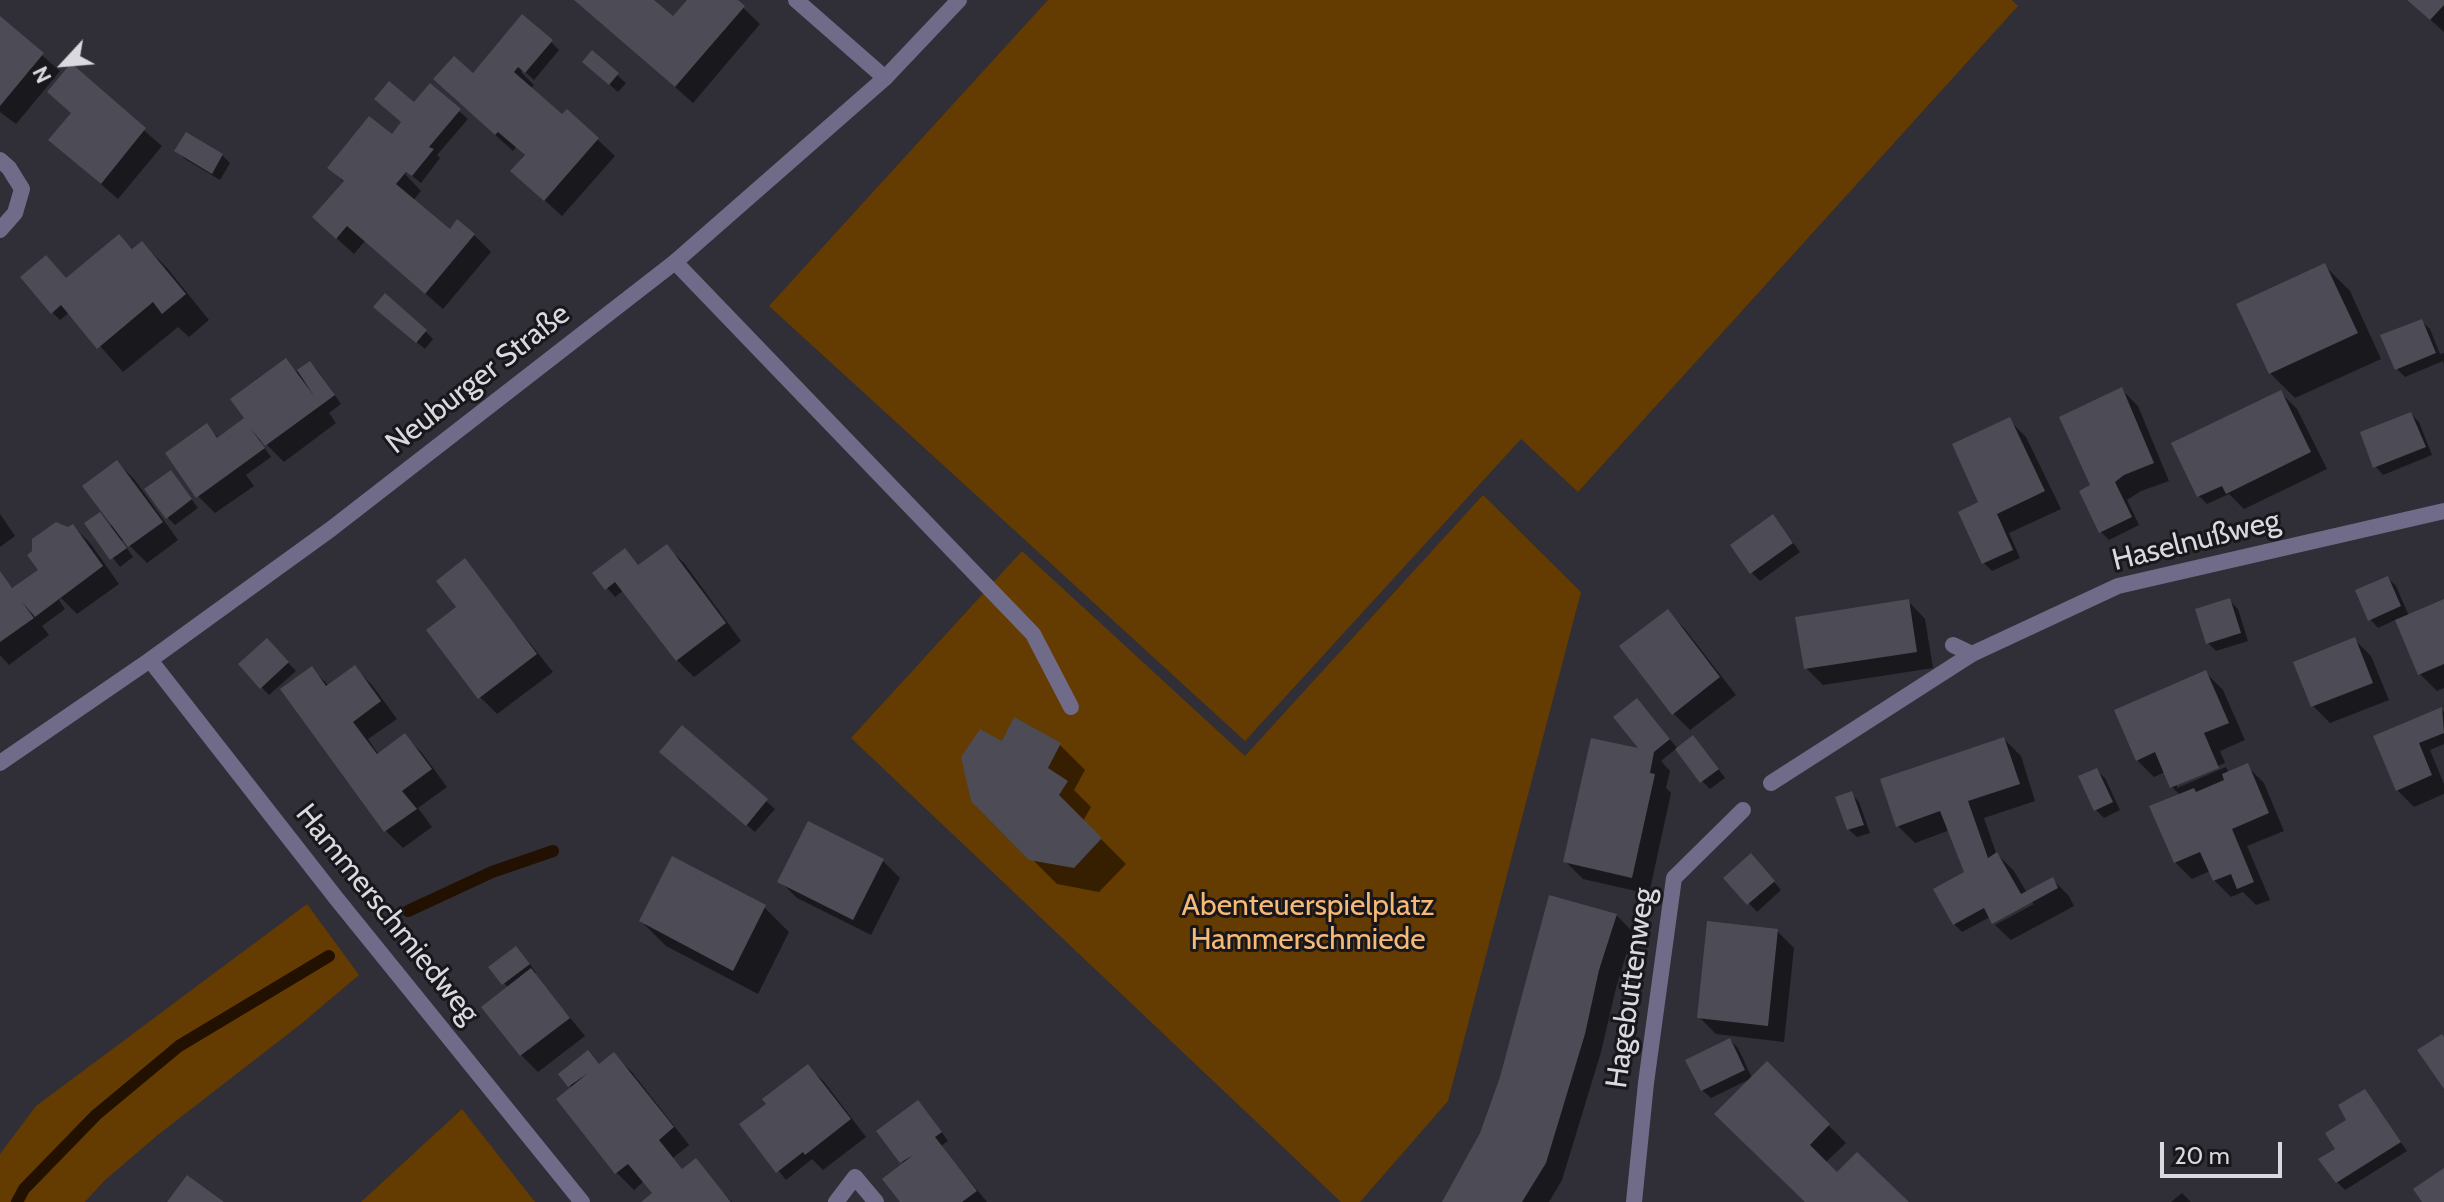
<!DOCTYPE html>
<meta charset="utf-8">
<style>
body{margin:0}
#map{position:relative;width:2444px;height:1202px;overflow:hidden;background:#302e37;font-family:Cabin,sans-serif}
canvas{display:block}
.north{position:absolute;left:24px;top:24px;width:80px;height:80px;-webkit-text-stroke:6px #18171b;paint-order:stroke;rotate:244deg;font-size:22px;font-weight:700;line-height:32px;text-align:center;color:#dad9df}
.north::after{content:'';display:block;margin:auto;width:28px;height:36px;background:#dad9df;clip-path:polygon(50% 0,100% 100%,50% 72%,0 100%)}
.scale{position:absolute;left:2160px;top:1142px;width:122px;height:36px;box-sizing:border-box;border:4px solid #dad9df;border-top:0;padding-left:10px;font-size:24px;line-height:28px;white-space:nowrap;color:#dad9df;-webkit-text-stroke:6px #18171b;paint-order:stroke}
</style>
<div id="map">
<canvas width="2444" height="1202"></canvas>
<div class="north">N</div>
<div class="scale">20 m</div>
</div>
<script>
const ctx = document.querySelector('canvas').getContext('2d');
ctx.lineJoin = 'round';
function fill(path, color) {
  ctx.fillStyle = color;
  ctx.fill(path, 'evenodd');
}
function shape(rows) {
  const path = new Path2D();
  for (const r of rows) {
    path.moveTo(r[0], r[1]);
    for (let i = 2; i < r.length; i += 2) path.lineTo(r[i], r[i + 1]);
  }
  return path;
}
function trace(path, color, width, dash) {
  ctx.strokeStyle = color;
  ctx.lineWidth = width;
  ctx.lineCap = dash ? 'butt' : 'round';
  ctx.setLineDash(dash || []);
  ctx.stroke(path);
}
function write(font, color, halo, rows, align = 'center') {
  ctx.font = font + ' Cabin,sans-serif';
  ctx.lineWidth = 6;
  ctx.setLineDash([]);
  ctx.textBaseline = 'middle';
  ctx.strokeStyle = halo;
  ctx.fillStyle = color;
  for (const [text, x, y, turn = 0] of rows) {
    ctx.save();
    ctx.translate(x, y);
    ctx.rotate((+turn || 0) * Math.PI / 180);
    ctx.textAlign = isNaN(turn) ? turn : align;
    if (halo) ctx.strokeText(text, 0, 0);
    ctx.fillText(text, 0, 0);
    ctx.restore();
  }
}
const green = shape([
 [1048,0,2012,0,2018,6,1578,492,1521,439,1245,741,769,306],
 [1483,495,1581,592,1448,1101,1360,1202,1341,1202,851,738,1022,551,1245,756],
 [307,904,359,975,301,1024,159,1134,104,1181,85,1202,0,1202,0,1154,36,1106],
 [462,1109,535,1202,361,1202]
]);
const shadow = shape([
 [577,0,651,0,673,19,689,0,735,0,760,24,693,103],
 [2410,0,2444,0,2444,32,2424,14],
 [0,19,60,71,16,124,0,112],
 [551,42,559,50,534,80,523,70,521,72,534,85,530,89,562,117,567,111,615,156,562,216,530,187,527,157,516,147,513,151,452,96,473,76],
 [592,53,626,83,618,92,593,70],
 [430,85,468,119,437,155,440,158,421,183,407,172,405,174,421,191,413,201,450,231,474,235,491,252,443,309,365,241,354,254,332,234,345,183,329,168,392,137],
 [96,89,162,146,118,199,50,140],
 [177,151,222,155,230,163,220,180,185,159],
 [119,236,134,250,142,243,167,268,209,320,189,337,178,327,123,372,70,312,60,320,52,312,66,280],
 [2325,266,2350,291,2381,359,2295,398,2270,373],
 [384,315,425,331,433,339,425,349],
 [2421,321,2430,329,2440,354,2444,353,2444,365,2443,361,2405,377,2397,369],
 [285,360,297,372,310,363,318,371,341,404,329,413,336,423,284,462,262,440,260,442,271,457,246,475,254,486,215,513,198,496,206,426,219,439,243,421],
 [2121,389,2138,406,2169,481,2141,491,2127,500,2139,525,2109,540,2101,532,2082,492,2091,484],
 [2280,392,2297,409,2327,469,2244,509,2229,494,2207,504,2199,496,2174,444],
 [2411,414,2419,422,2432,455,2383,475,2375,466],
 [2009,420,2026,437,2061,509,2009,533,2020,558,1992,571,1984,563],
 [117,462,134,479,178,540,147,563,124,540,122,541,133,557,120,567,87,524,100,514,111,526,113,524],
 [178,481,198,508,175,525,167,517],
 [0,514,15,536,0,547],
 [1780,525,1800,552,1760,581,1752,573],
 [73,526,90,543,119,584,77,614,61,598,59,600,65,609,42,626,49,635,9,665,0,655,0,577,14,589,37,573],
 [667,547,684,563,741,641,694,677,677,660,624,590,615,597,595,574,639,567],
 [2388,578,2396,586,2409,616,2444,601,2444,688,2437,691,2420,674,2397,619,2378,628,2370,619],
 [492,596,553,672,497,714,480,697],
 [2229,600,2238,609,2248,641,2216,651,2208,643],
 [1908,601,1925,619,1933,668,1823,685,1806,668],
 [1667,611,1684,628,1736,695,1690,730,1673,713],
 [2354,639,2371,656,2389,700,2330,723,2313,706],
 [267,641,296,671,269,695,240,665],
 [355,668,372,685,397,719,368,739,379,755,405,736,422,753,447,787,418,808,432,827,403,848,386,831,283,690,312,669,329,686],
 [2206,673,2223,690,2245,740,2220,751,2225,763,2177,783,2177,788,2226,767,2229,773,2247,766,2264,783,2284,831,2247,846,2270,900,2256,905,2243,892,2231,897,2214,880,2210,871,2192,879,2175,862,2180,795,2172,787,2165,772,2154,777,2137,760],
 [1645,708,1677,748,1661,761,1670,771,1666,788,1671,793,1649,894,1583,879,1566,862,1645,752],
 [2441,709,2444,712,2444,744,2430,750,2444,784,2444,794,2414,807,2397,790,2375,737],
 [682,728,775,809,755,832,670,760],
 [2004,739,2021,756,2035,801,1984,818,1996,853,2014,871,2027,893,2052,879,2069,896,2074,906,2011,940,1995,925,2034,904,2031,901,1990,917,1962,932,1954,924,1966,873,1950,830,1915,843,1898,826],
 [1003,744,1060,745,1085,770,1074,790,1091,807,1083,821,1126,864,1099,892,1057,884,973,800],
 [1701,746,1725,778,1710,789,1702,781],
 [2096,770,2105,778,2120,810,2104,818,2096,810],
 [1851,793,1859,802,1870,833,1857,837,1848,829],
 [809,823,883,861,900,878,871,935,797,898,780,881],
 [1759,864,1781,890,1757,912,1726,878],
 [764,907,789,932,758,994,666,946,641,921],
 [1616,915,1633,932,1616,988,1601,1052,1562,1180,1549,1202,1445,1202,1482,1134],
 [1777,931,1794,948,1784,1042,1716,1034,1699,1017],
 [524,956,536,973,534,974,585,1036,538,1072,521,1055,484,1007,509,988,504,983],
 [1730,1040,1738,1048,1752,1078,1711,1098,1702,1090],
 [614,1055,631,1071,689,1145,673,1158,683,1171,696,1161,732,1202,644,1202,655,1194,644,1181,634,1190,617,1173,559,1099,572,1088,561,1074,600,1066],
 [1767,1064,1846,1143,1825,1163,1837,1175,1906,1202,1808,1202],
 [808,1066,825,1083,866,1137,823,1170,812,1159,786,1180,742,1124,769,1105],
 [2365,1091,2407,1151,2345,1190,2337,1182,2337,1149],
 [926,1111,948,1141,941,1146,987,1202,902,1202,904,1164,902,1161],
 [2182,1193,2191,1202,2171,1202]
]);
const stream = shape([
 [408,911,492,872,553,851],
 [17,1202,24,1189,96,1115,179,1046,329,956]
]);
const building = shape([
 [574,0,654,0,673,16,687,0,738,0,745,6,675,87],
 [2407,0,2444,0,2444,5,2430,20],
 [522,14,553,40,525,73,518,67,514,72,562,114,567,109,599,138,544,201,510,171,525,155,498,132,495,135,433,79,454,56,473,73],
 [0,16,44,53,0,106],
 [592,50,619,73,609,85,582,62],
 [71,63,146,128,101,184,48,140,71,113,47,92],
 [389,81,414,102,430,83,461,109,429,147,434,149,412,176,406,172,396,184,450,229,457,219,475,234,425,294,347,226,336,239,312,217,344,181,327,168,369,116,392,134,401,122,374,99],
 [186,132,223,154,212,174,174,151],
 [119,234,132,249,142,241,186,294,162,314,153,302,97,349,61,305,51,314,20,277,46,255,66,278],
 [2325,263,2358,333,2269,374,2236,304],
 [385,293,427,330,416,343,373,307],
 [2422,319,2436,353,2395,370,2380,335],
 [286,358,314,396,297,370,310,361,335,395,265,446,251,429,265,448,196,498,165,453,207,423,217,438,244,418,230,399],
 [2122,387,2154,463,2124,475,2115,482,2132,517,2099,533,2079,491,2090,485,2059,417],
 [2281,390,2311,452,2226,494,2222,486,2197,497,2171,443],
 [2411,412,2426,447,2373,468,2360,432],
 [2010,417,2045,491,1997,514,2013,550,1982,564,1958,512,1978,502,1952,444],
 [117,460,163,522,128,547,82,486],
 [171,470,192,499,166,519,144,489],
 [100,512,127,548,110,560,84,523],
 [1773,514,1793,543,1750,574,1730,545],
 [56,522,68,527,73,524,103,566,35,617,22,602,34,618,0,642,0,571,12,588,38,570,27,555,32,551,32,539],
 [667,544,726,623,676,661,615,582,605,590,592,573,625,548,638,565],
 [465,558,537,654,478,699,426,630,456,607,436,581],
 [2388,576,2401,606,2368,621,2355,590],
 [2230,598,2241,633,2206,644,2195,609],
 [1909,599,1917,652,1804,669,1795,617],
 [2444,599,2444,664,2418,675,2395,620],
 [1668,609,1720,677,1672,715,1619,646],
 [2355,637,2373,683,2311,707,2293,662],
 [267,638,289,662,260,689,238,664],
 [355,665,381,701,353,722,377,754,405,733,432,769,402,791,417,809,384,832,280,689,312,666,326,686],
 [2206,670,2229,723,2204,733,2219,768,2170,788,2155,752,2136,761,2114,710],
 [1637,698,1670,739,1654,752,1650,773,1655,774,1632,878,1563,862,1591,738,1638,748,1613,717],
 [2442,707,2444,733,2419,743,2432,775,2396,791,2373,736],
 [1014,717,1061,743,1048,768,1068,781,1059,795,1102,838,1074,868,1029,860,971,801,961,757,980,729,1002,741],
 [682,725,768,799,746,826,659,752],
 [1693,735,1719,769,1700,783,1675,749],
 [2004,737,2020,784,1968,801,1988,858,1997,852,2021,894,2053,877,2058,888,1992,924,1984,908,1953,925,1933,889,1964,872,1940,811,1896,827,1880,779],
 [2248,763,2269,813,2232,829,2254,882,2237,889,2231,874,2213,881,2200,852,2174,863,2149,806,2194,788,2196,792,2224,780,2222,774],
 [2097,768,2113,802,2094,811,2078,776],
 [1852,791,1864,825,1847,830,1835,797],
 [808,821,884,859,853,920,777,882],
 [1751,853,1775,881,1747,905,1723,878],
 [672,856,766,905,733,971,639,921],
 [1549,895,1617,914,1599,970,1585,1034,1546,1163,1522,1202,1442,1202,1480,1133,1500,1077],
 [1707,921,1778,929,1768,1026,1697,1018],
 [516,946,530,964,502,985,488,967],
 [531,968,570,1018,520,1056,481,1007],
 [2442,1034,2444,1037,2444,1089,2417,1050],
 [1730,1038,1745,1070,1701,1091,1685,1060],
 [588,1050,599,1064,614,1052,674,1127,659,1140,682,1169,696,1158,731,1202,641,1202,652,1193,628,1164,615,1174,556,1099,588,1073,568,1087,558,1074],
 [1767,1061,1830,1124,1810,1145,1837,1172,1857,1152,1909,1202,1805,1202,1714,1114],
 [808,1064,851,1119,805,1155,803,1152,776,1173,739,1124,766,1104,762,1099],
 [2365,1089,2401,1142,2336,1183,2318,1159,2335,1149,2325,1133,2346,1120,2338,1105],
 [918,1100,942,1132,935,1137,977,1191,962,1202,900,1202,882,1179,913,1155,900,1163,876,1131],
 [2444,1168,2444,1202,2422,1202,2413,1189],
 [187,1175,224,1202,167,1202]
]);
const service = shape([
 [675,262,1033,634,1071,707]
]);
const minor = shape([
 [796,0,885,78],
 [0,160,9,168,22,189,15,213,0,230],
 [1953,645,1972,654],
 [150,660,336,898,582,1202],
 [1771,783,1972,654,2118,586,2444,511],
 [836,1202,855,1177,876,1202],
 [1634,1202,1646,1083,1674,878,1743,810]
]);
const tertiary = shape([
 [0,763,150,660,331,529,675,262,885,78,959,0]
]);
const streetNames = [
 ["Neuburger Straße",478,379,-38],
 ["Haselnußweg",2196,541,-14],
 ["Hammerschmiedweg",387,914,51],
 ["Hagebuttenweg",1631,988,-82]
];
const parkNames = [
 ["Abenteuerspielplatz",1308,906],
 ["Hammerschmiede",1308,940]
];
fill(green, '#643b00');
fill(shadow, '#0007');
trace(stream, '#210', 12);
fill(building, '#4d4b55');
trace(service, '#716b8a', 16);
trace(minor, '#716b8a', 16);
trace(tertiary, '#716b8a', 16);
write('30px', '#dad9df', '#18171b', streetNames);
write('30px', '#f7b976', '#18171b', parkNames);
</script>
